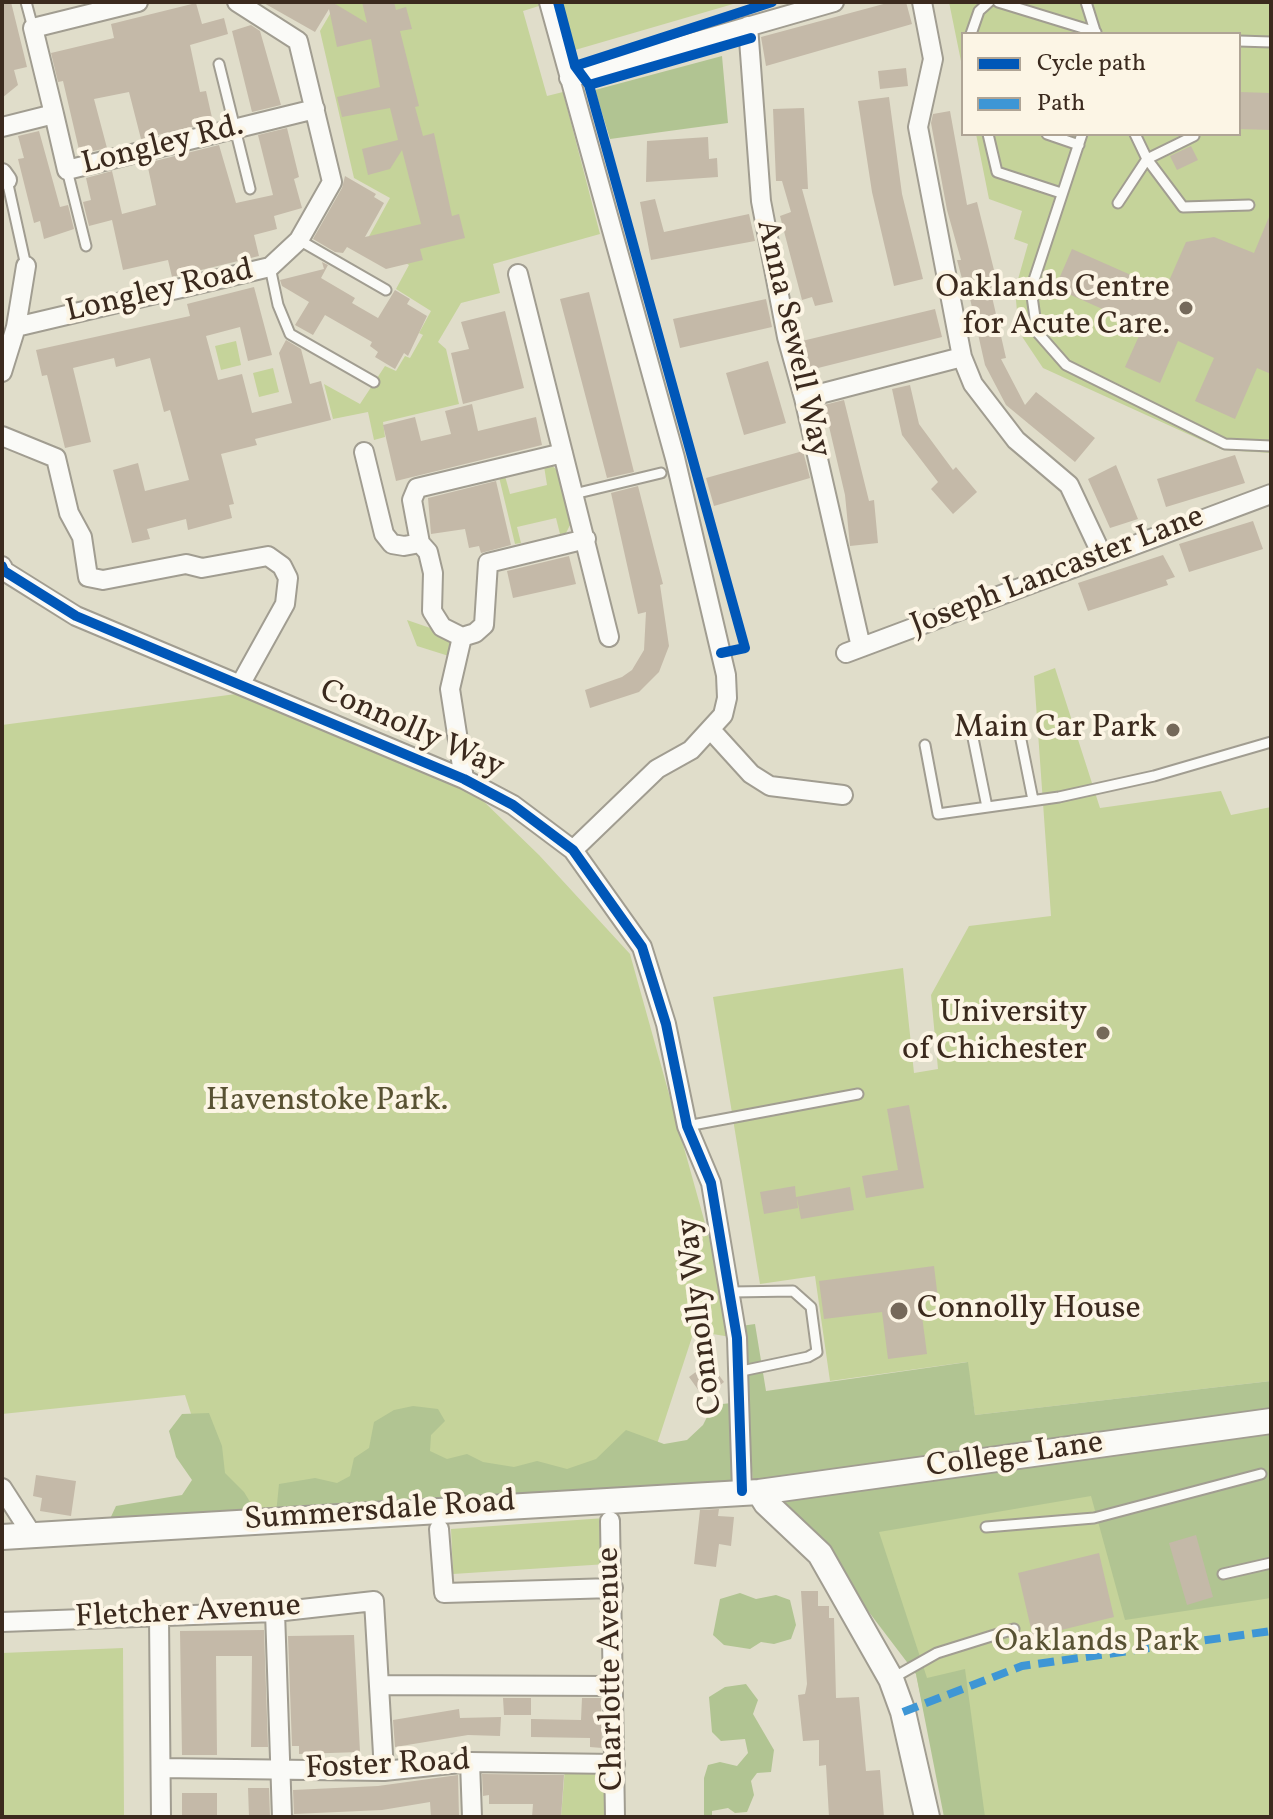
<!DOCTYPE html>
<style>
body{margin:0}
#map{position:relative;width:1273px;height:1819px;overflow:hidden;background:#e0ddca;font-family:Vollkorn,serif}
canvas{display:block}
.frame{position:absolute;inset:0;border:4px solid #3b2a1e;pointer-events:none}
.legend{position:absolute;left:961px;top:32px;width:280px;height:104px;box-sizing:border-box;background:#fcf5e5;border:2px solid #afa495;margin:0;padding:10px 14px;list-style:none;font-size:24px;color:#3b2a1e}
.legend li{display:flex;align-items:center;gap:16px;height:40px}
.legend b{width:40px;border:2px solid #afa495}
</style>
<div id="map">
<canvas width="1273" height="1819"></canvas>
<div class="frame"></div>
<ul class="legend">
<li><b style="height:10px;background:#0057b8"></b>Cycle path</li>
<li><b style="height:10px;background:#3e96d5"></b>Path</li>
</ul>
</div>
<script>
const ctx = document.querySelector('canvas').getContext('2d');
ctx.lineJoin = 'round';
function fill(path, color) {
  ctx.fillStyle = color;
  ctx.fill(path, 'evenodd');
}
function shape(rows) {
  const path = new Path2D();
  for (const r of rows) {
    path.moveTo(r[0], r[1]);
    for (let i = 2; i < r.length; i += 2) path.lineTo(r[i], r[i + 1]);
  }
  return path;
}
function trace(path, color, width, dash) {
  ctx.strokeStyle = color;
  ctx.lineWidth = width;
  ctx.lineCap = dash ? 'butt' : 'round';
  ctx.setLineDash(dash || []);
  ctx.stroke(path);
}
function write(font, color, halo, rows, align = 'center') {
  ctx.font = font + ' Vollkorn,serif';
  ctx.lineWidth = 8;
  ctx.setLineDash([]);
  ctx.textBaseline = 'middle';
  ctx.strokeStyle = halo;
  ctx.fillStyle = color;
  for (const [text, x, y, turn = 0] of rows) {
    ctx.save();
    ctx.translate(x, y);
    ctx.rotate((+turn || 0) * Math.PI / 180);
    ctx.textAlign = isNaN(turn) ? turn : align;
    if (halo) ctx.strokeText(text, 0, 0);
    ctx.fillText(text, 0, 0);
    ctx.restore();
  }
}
const green = shape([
 [337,2,538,2,539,6,523,11,547,96,563,92,600,234,493,264,500,293,461,303,438,342,446,349,459,404,383,422,385,437,374,440,368,412,333,419,324,384,360,404,385,366,396,371,405,356,410,358,423,335,419,333,431,311,396,289,409,265,367,240,390,198,354,178,320,31],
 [562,2,740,2,575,50],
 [949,2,1271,2,1271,453,1223,450,1043,368,1019,332,1015,290,1028,244,1014,239,1022,211,989,199,976,134,1239,134,1239,34,963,34,963,71],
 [236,341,241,365,221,370,215,346],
 [273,368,279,392,259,397,253,373],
 [550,464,557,470,571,523,566,533,560,534,556,518,517,527,521,543,515,544,499,477,505,476,510,494,547,485,544,466],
 [407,620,439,631,456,645,452,657,417,646],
 [1055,668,1100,808,1221,791,1231,815,1271,807,1271,1381,975,1415,967,1362,830,1381,815,1276,760,1284,713,997,903,968,914,1073,938,1069,931,995,969,926,1051,916,1034,676],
 [236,694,476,794,539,855,630,954,737,1338,694,1331,642,1490,224,1517,185,1395,2,1414,2,725],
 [1271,1446,1271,1817,946,1817,916,1674,799,1509],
 [605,1518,607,1564,453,1574,451,1529],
 [123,1648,124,1817,2,1817,2,1653],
 [565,1768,607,1772,608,1817,561,1817]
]);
const forest = shape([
 [722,56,728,123,610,139,595,90],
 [755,1324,766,1391,968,1362,975,1415,1271,1381,1271,1598,1125,1620,1091,1496,879,1532,927,1678,965,1669,985,1817,944,1817,916,1674,770,1482,753,1483,741,1326],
 [741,1402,744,1482,276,1514,279,1484,315,1478,337,1483,350,1476,354,1458,369,1448,374,1422,394,1410,413,1406,438,1409,445,1421,431,1435,430,1451,447,1459,467,1454,483,1462,514,1467,537,1461,567,1469,596,1459,626,1430,664,1444,687,1440,703,1425,713,1405],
 [209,1413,222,1446,225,1473,244,1492,258,1515,109,1521,116,1506,182,1495,192,1480,176,1457,169,1431,182,1414],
 [740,1593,756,1599,776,1595,790,1600,796,1625,791,1639,774,1644,761,1642,750,1649,724,1645,713,1635,720,1599],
 [746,1684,758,1700,753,1714,774,1750,771,1772,757,1773,751,1781,754,1795,747,1812,735,1813,728,1808,712,1811,712,1817,704,1817,704,1778,708,1765,720,1762,737,1766,748,1753,745,1739,721,1741,712,1732,709,1697,725,1687]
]);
const building = shape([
 [2,2,11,2,27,67,14,70,18,85,2,98],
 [262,2,332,2,367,23,362,2,394,2,396,10,406,7,412,29,400,31,419,106,415,107,423,136,434,133,452,216,459,214,465,238,420,249,423,260,386,269,347,247,343,253,335,252,313,239,342,188,345,176,376,194,374,197,384,203,365,237,421,224,402,150,390,169,368,175,362,149,398,140,390,108,342,117,337,97,380,87,371,39,337,47,329,9,315,32],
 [891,2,906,2,912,24,766,66,761,37],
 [196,3,202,24,224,18,228,34,190,45,200,92,206,91,213,122,141,139,129,92,94,99,107,148,80,154,63,81,58,82,51,53,114,38,111,24],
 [251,25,260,31,281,105,252,112,232,31],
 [906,68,908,86,880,89,878,71],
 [1239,92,1271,93,1271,130,1239,129],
 [889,97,902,194,923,279,894,286,872,192,858,101],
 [804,108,808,189,802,189,833,302,815,306,812,297,802,300,780,216,791,212,782,181,776,181,773,109],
 [950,111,967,205,977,202,998,286,990,288,1006,358,1001,359,1025,405,1036,392,1095,438,1075,462,1006,405,985,365,969,294,966,294,957,260,961,260,947,210,931,123,933,114],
 [287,128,299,177,294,179,302,208,274,216,277,229,254,235,259,256,172,277,168,260,123,270,112,220,89,226,83,202,91,200,86,178,112,171,122,214,156,205,147,163,219,145,236,203,273,195,258,135],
 [39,131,60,207,68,205,74,229,44,239,40,221,34,223,18,159,24,158,18,136],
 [708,137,709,159,717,158,718,177,646,182,647,141],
 [1191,146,1198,160,1177,170,1170,156],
 [655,199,664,232,749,214,755,241,651,260,640,202],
 [1271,212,1271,374,1257,368,1235,419,1195,401,1214,358,1178,341,1160,383,1125,367,1143,327,1055,288,1072,249,1165,290,1186,242,1214,237,1254,253],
 [322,262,328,265,321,278,355,298,352,303,378,318,395,290,410,299,407,304,427,316,408,356,404,353,395,369,375,357,378,352,370,346,372,342,325,315,313,335,295,325,309,302,282,286,280,280,324,269],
 [254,287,272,355,248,361,240,327,206,336,218,380,242,374,252,413,292,403,279,353,286,340,301,349,310,384,321,381,331,420,255,439,257,445,221,454,234,504,229,505,232,518,188,530,186,519,147,529,150,539,132,543,113,470,138,463,145,491,189,480,170,410,164,412,150,358,116,367,114,358,73,368,91,442,65,448,47,375,42,376,36,350,190,316,187,304],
 [589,292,634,472,607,478,560,299],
 [766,299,772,327,680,348,673,319],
 [935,309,942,337,810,370,802,341],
 [505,311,524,388,463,404,451,353,469,349,461,322],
 [768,361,786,423,744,435,726,373],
 [910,385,919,424,953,470,956,467,977,492,953,514,931,489,938,482,902,435,892,389],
 [844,400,869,501,874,500,878,543,850,546,845,495,824,405],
 [472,404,478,431,536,417,542,445,396,481,383,425,415,417,421,441,451,434,445,411],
 [803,451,810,478,714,506,706,478],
 [1235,455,1245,483,1166,507,1157,479],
 [1116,465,1138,519,1110,528,1088,479],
 [496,481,511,545,481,553,479,546,469,548,465,529,431,534,428,498],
 [638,486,663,584,660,585,669,646,659,672,639,692,590,708,585,690,622,677,632,670,644,650,646,612,638,614,611,493],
 [1253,521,1263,549,1189,572,1179,544],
 [1163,555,1175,577,1166,580,1168,585,1088,611,1078,583],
 [569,556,576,584,513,598,507,571],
 [909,1105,924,1188,866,1198,862,1176,898,1170,887,1109],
 [795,1186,796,1197,850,1187,854,1210,801,1219,797,1198,798,1208,764,1214,760,1192],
 [934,1266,938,1299,920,1301,927,1354,888,1359,882,1312,824,1319,819,1281],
 [709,1362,724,1382,704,1398,689,1377],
 [36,1475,76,1481,71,1516,40,1511,42,1498,33,1496],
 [719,1509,718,1516,734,1517,731,1546,719,1544,716,1567,694,1564,700,1510],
 [1196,1535,1213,1597,1187,1605,1169,1543],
 [1099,1553,1114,1617,1033,1637,1018,1573],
 [801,1591,818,1591,818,1606,829,1606,829,1618,834,1618,836,1698,859,1697,866,1771,880,1770,884,1817,829,1817,826,1765,819,1766,819,1740,803,1741,798,1695,805,1694,807,1684],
 [264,1630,268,1747,251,1747,252,1656,216,1656,217,1755,182,1755,180,1631],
 [354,1635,360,1752,299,1754,299,1746,292,1746,288,1636],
 [503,1698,531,1698,531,1715,504,1715],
 [582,1698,601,1698,602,1748,590,1747,590,1738,531,1737,531,1719,581,1720],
 [459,1709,460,1718,501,1717,500,1736,468,1735,395,1747,393,1720],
 [482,1774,564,1775,561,1817,532,1817,533,1804,489,1804,489,1795,483,1796],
 [458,1775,459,1817,431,1817,430,1802,382,1810,294,1814,293,1790,378,1786],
 [248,1788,269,1788,270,1817,249,1817],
 [182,1793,217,1793,217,1817,182,1817]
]);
const service = shape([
 [26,2,33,28],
 [998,2,1096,32],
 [1086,2,1096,34],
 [971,34,979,11,989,2],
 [1239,41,1271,42],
 [219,64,250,189],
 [988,134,997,172,1061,193],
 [1047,134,1079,145],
 [1082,134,1031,289,1037,332,1066,365,1225,444,1271,446],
 [1135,134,1147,159,1183,207,1249,205],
 [67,170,86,246],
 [7,180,26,266],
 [1118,203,1147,159,1194,136],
 [299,240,386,290],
 [270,267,278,305,290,334,374,382],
 [574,494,661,473],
 [1019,730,1033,800],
 [973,738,987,807],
 [925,745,938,814,1059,797,1154,776,1271,742],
 [687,1126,858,1094],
 [732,1292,793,1291,811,1307,817,1352,808,1357,737,1372],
 [986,1527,1094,1518,1261,1474],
 [1223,1574,1271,1563],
 [891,1679,937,1653,1014,1629]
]);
const minor = shape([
 [549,2,675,458,726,675,727,698,723,715,691,750,657,769,573,850],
 [922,2,933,59,918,127,962,357,973,384,1016,440,1069,485,1102,555],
 [748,26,761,201,787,337,804,398,861,647],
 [569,78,834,2],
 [54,114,67,170,315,109],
 [2,127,54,114,33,28,138,2],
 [2,173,7,180],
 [518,274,609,637],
 [16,327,270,267,299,240,332,182,298,41,237,2],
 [2,372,16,327,26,266],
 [804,398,962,357],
 [2,436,56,458,69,513,82,537,88,577,103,580,186,564,202,568,268,556,282,566,288,578,285,604,240,685],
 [364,452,384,534,392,544,404,546,420,543,428,552,433,573,432,611,442,627,462,637,450,689,464,779],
 [420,543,412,500,417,488,563,453],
 [2,566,4,571,76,616,464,779,513,805,573,850,642,947,666,1024,687,1126,711,1183,737,1338,742,1491],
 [462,637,475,633,484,625,488,563,586,539],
 [846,653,1271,494],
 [711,730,751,774,770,786,843,795],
 [2,1488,31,1533],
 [610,1521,615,1817],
 [439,1529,444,1593,613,1588],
 [275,1612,282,1817],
 [159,1618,161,1817],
 [2,1622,275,1612,374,1601,384,1771],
 [380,1685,612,1686],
 [470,1762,472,1817],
 [161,1768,384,1771,470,1762,615,1764]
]);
const tertiary = shape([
 [759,1492,766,1503,820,1554,891,1679,903,1712,927,1817],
 [2,1537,759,1492,1271,1421]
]);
const quiet = shape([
 [903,1712,1022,1666,1271,1631]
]);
const cycleway = shape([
 [558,2,575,66,589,85,745,648,721,653],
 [575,66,772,2],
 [589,85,751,38],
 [2,566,4,571,76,616,464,779,513,805,573,850,642,947,666,1024,687,1126,711,1183,737,1338,742,1491]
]);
const markers = [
 [1186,308,8,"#75695a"],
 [1173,730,8,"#75695a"],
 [1103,1033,8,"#75695a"],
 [899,1311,10,"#75695a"]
];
const streetNames = [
 ["Longley Rd.",163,147,-14],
 ["Longley Road",160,293,-13],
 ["Anna Sewell Way",791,339,77],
 ["Joseph Lancaster Lane",1058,573,-21],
 ["Connolly Way",411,731,24],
 ["Connolly Way",702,1316,-97],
 ["College Lane",1015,1457,-8],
 ["Summersdale Road",380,1513,-4],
 ["Fletcher Avenue",188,1614,-3],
 ["Charlotte Avenue",613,1669,-91],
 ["Foster Road",388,1767,-3]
];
const poiNames = [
 ["Oaklands Centre",1170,290],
 ["for Acute Care.",1170,327],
 ["Main Car Park",1157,730],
 ["University",1087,1015],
 ["of Chichester",1087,1052],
 ["Connolly House",917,1311,"left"]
];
const parkNames = [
 ["Havenstoke Park.",327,1103],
 ["Oaklands Park",1097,1644]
];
fill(green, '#c5d39a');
fill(forest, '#b1c492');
fill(building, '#c4b9a8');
trace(service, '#a19d91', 13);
trace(minor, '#a19d91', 22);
trace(tertiary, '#a19d91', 28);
trace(service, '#fafaf7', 9);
trace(minor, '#fafaf7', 18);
trace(tertiary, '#fafaf7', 24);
trace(quiet, '#3e96d5', 8, [16, 8]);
trace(cycleway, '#0057b8', 10);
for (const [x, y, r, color] of markers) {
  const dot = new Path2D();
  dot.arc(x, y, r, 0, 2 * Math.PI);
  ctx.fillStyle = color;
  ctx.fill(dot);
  trace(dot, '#fcf5e5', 3);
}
write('32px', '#3b2a1e', '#fcf5e5', streetNames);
write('32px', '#3b2a1e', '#fcf5e5', poiNames, 'right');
write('32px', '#585233', '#fcf5e5', parkNames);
</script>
